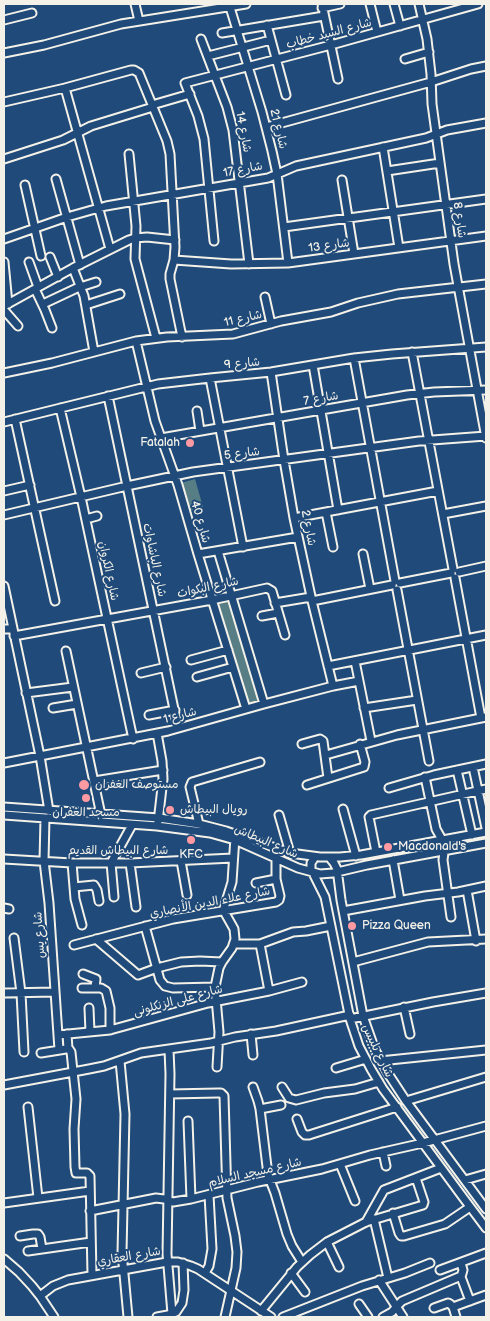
<!DOCTYPE html>
<meta charset="utf-8">
<style>
body{margin:0}
#map{position:relative;width:490px;height:1321px;overflow:hidden;background:#1f4a7a;font-family:"Balsamiq Sans",sans-serif}
canvas{display:block}
.frame{position:absolute;inset:0;border:5px solid #f4f1e8;pointer-events:none}
</style>
<div id="map">
<canvas width="490" height="1321"></canvas>
<div class="frame"></div>
</div>
<script>
const ctx = document.querySelector('canvas').getContext('2d');
ctx.lineJoin = 'round';
function fill(path, color) {
  ctx.fillStyle = color;
  ctx.fill(path, 'evenodd');
}
function shape(rows) {
  const path = new Path2D();
  for (const r of rows) {
    path.moveTo(r[0], r[1]);
    for (let i = 2; i < r.length; i += 2) path.lineTo(r[i], r[i + 1]);
  }
  return path;
}
function trace(path, color, width, dash) {
  ctx.strokeStyle = color;
  ctx.lineWidth = width;
  ctx.lineCap = dash ? 'butt' : 'round';
  ctx.setLineDash(dash || []);
  ctx.stroke(path);
}
function write(font, color, halo, rows, align = 'center') {
  ctx.font = font + ' "Balsamiq Sans","Playpen Sans Arabic",sans-serif';
  ctx.lineWidth = 4;
  ctx.setLineDash([]);
  ctx.textBaseline = 'middle';
  ctx.strokeStyle = halo;
  ctx.fillStyle = color;
  for (const [text, x, y, turn = 0] of rows) {
    ctx.save();
    ctx.translate(x, y);
    ctx.rotate((+turn || 0) * Math.PI / 180);
    ctx.textAlign = isNaN(turn) ? turn : align;
    if (halo) ctx.strokeText(text, 0, 0);
    ctx.fillText(text, 0, 0);
    ctx.restore();
  }
}
const green = shape([
 [195,479,203,507,189,511,181,483],
 [230,599,261,701,247,706,214,603]
]);
const minor = shape([
 [135,4,139,21],
 [229,4,262,112,272,151,277,174,288,263],
 [322,4,338,79],
 [370,4,377,32],
 [394,4,400,26],
 [419,4,427,39,431,74,432,104,454,264,486,438],
 [322,8,340,4],
 [4,20,32,13],
 [267,25,286,95],
 [222,33,324,16],
 [201,39,227,107,233,130,249,264],
 [4,53,44,45,121,24,246,4],
 [208,56,271,40],
 [405,59,429,52],
 [65,88,110,249],
 [4,102,65,88,131,70,134,70,139,73,167,141,170,154,175,247,174,260,170,274,170,279,182,337],
 [152,105,190,94],
 [267,127,431,82,471,69,486,66],
 [383,147,399,248],
 [129,154,136,226,135,259,156,338],
 [4,159,63,140,91,126,153,107],
 [387,171,440,163],
 [56,179,80,265],
 [342,180,354,254],
 [25,185,41,256],
 [284,227,486,199],
 [4,239,67,217,106,206,268,178,296,166,426,138,447,130,486,123],
 [214,241,204,139,198,116,185,83,331,45,478,4],
 [50,257,58,277],
 [174,260,231,264,288,263,486,236],
 [4,262,8,304],
 [29,262,38,287],
 [73,268,84,296,94,352],
 [35,289,45,310,52,328],
 [265,297,271,324],
 [43,304,77,288,96,282],
 [86,305,120,294],
 [4,306,73,268,129,240,135,238,147,237,175,240],
 [4,310,18,326],
 [136,341,155,421,178,485,198,554,246,709],
 [412,352,453,569],
 [354,358,395,581],
 [313,365,338,510],
 [271,372,284,460,294,518,312,601,333,686],
 [4,373,52,363,136,341,167,337,233,334,281,321,331,312,358,303,398,294,486,284],
 [210,378,243,547],
 [108,396,178,728],
 [60,408,81,497,133,739],
 [197,411,200,431],
 [15,419,55,601],
 [4,422,158,384,210,378,271,372,354,358,392,354,486,347],
 [161,438,407,395,434,392,486,390],
 [4,491,30,485],
 [326,512,333,547],
 [443,514,486,506],
 [4,515,127,486,193,472,419,441,486,436],
 [294,518,438,491],
 [86,519,97,516],
 [218,551,264,704],
 [198,554,298,537],
 [363,554,370,589],
 [459,572,486,566],
 [455,578,481,718],
 [400,583,451,573],
 [4,586,40,756,49,811],
 [397,590,429,761],
 [312,601,392,585],
 [275,603,311,597],
 [262,616,278,613],
 [4,629,13,629],
 [14,636,212,600,267,588,272,591,285,635],
 [66,651,101,815],
 [191,660,228,650],
 [355,661,371,741],
 [328,666,486,635],
 [141,673,166,667],
 [197,677,233,667],
 [26,693,73,687],
 [53,708,77,704],
 [364,708,417,700],
 [149,715,175,710],
 [157,733,162,761,163,779,158,822],
 [302,744,320,739,323,741,328,778],
 [326,755,397,735,486,717],
 [4,763,168,731,264,704,333,686,359,681],
 [473,767,486,828],
 [457,770,472,835],
 [425,777,436,829,445,845,443,860,451,917],
 [94,781,163,770],
 [307,785,364,767,365,762,360,744],
 [389,788,434,775,486,764],
 [4,807,159,818,199,824,226,831,290,853,320,857,340,857,361,855,486,832],
 [343,809,356,856],
 [4,815,157,826,210,833,235,840,298,868,320,874,333,873,367,865,486,843],
 [279,815,290,853],
 [45,818,44,861,49,903,59,1050],
 [199,824,190,787,192,782,260,762],
 [376,852,369,817,371,815,486,789],
 [315,857,311,863,311,869,325,897,350,1019,359,1046,371,1069,383,1089,462,1196,486,1228],
 [330,858,334,863,337,869,341,900,363,1016,375,1050,389,1075,406,1101,486,1209],
 [4,859,72,863,130,863,233,858],
 [393,860,400,900],
 [181,861,187,895],
 [72,863,75,899,82,925],
 [130,863,136,907],
 [256,883,276,879],
 [74,887,94,885,97,890,99,901],
 [467,890,476,941],
 [114,897,111,863,132,825],
 [4,908,9,909],
 [343,911,425,896,458,892,486,886],
 [145,926,160,980,165,986,173,988,215,987],
 [14,938,21,993,24,1052],
 [96,939,138,975,157,968,181,962,200,961,222,962],
 [234,944,260,944,293,932,306,931,331,926],
 [260,944,269,991],
 [74,945,173,919,276,902,279,900,280,896,276,879,276,858],
 [353,962,428,942,486,939],
 [83,974,96,979,95,988],
 [82,988,101,988,106,991,110,1008,110,1030],
 [4,993,55,992],
 [404,1007,410,1034],
 [89,1008,90,1032],
 [350,1019,433,1002,486,993],
 [67,1034,68,1049],
 [251,1034,253,1055],
 [58,1035,110,1030,208,1003,269,991,302,982],
 [169,1049,170,1074,167,1254,172,1314],
 [41,1053,66,1049,69,1049,71,1052,76,1099,74,1129,75,1167,76,1173,87,1173,90,1176,92,1275],
 [120,1061,125,1114,122,1253,128,1317],
 [380,1061,486,1050],
 [217,1067,219,1032,215,987,219,968,222,962,232,948,235,939,234,929,225,913,224,908,232,882,235,837],
 [336,1068,366,1059],
 [4,1085,89,1069,104,1066,141,1053,211,1043,235,1037,276,1031,350,1015],
 [253,1087,258,1101,260,1109,268,1175,275,1193,287,1234,292,1246,302,1262],
 [282,1087,289,1098,296,1100,324,1093,355,1089,379,1082],
 [170,1094,218,1093,221,1093,224,1096,227,1198,235,1236,237,1252,236,1268,225,1317],
 [406,1101,486,1077],
 [28,1107,38,1198],
 [260,1109,281,1105],
 [297,1119,302,1132,305,1135,309,1135,397,1107],
 [188,1121,191,1199],
 [383,1152,386,1166],
 [340,1164,355,1201],
 [465,1180,486,1174],
 [4,1203,90,1191],
 [90,1211,156,1198,164,1199,173,1202,191,1199,258,1182,322,1169,370,1155,423,1143,486,1126],
 [393,1213,399,1233,401,1236,404,1236,445,1224,470,1207],
 [374,1219,388,1278],
 [366,1222,384,1190,441,1168],
 [20,1236,33,1234,38,1234,40,1237,42,1249],
 [327,1242,339,1267],
 [28,1251,91,1242],
 [4,1259,19,1272,32,1286,40,1296,54,1317],
 [461,1263,463,1270,461,1277,470,1301],
 [440,1270,486,1253],
 [205,1273,209,1266,212,1249,209,1195],
 [291,1273,305,1292],
 [379,1280,403,1317],
 [40,1296,53,1286,68,1280,167,1262,178,1262,191,1266,198,1269,271,1317],
 [359,1304,368,1317],
 [453,1307,486,1295],
 [434,1308,448,1303,450,1304,453,1307,456,1317],
 [261,1311,297,1267,310,1255,327,1242,366,1222,423,1205,424,1202,416,1178],
 [157,1317,168,1315,176,1312,182,1303,184,1290,183,1263],
 [283,1317,362,1286,405,1273,430,1263],
 [383,1317,392,1312,398,1305,402,1301,461,1276]
]);
const markers = [
 [190,443,5,"#ff9aa2"],
 [84,785,6,"#ff9aa2"],
 [86,798,5,"#ff9aa2"],
 [170,810,5,"#ff9aa2"],
 [191,840,5,"#ff9aa2"],
 [388,847,5,"#ff9aa2"],
 [352,926,5,"#ff9aa2"]
];
const streetNames = [
 ["شارع السيد خطاب",329,34,-15],
 ["شارع 21",278,129,76],
 ["شارع 14",243,132,79],
 ["شارع 17",243,170,-11],
 ["شارع 8",459,220,82],
 ["شارع 13",329,246,-8],
 ["شارع 11",243,319,-13],
 ["شارع 9",242,364,-5],
 ["شارع 7",321,399,-10],
 ["شارع 5",242,454,-7],
 ["شارع 40",200,522,74],
 ["شارع 2",308,528,79],
 ["شارع الباشاوات",154,560,78],
 ["شارع الكروان",108,571,78],
 ["شارع البكوات",208,588,-12],
 ["شارع 1",180,716,-15],
 ["شارع البيطاش",266,842,23],
 ["شارع البيطاش القديم",118,851],
 ["شارع علاء الدين الأنصاري",210,903,-11],
 ["شارع يس",40,935,-94],
 ["شارع على الزنكلونى",178,1001,-15],
 ["شارع بلبيس",377,1051,64],
 ["شارع مسجد السلام",255,1173,-13],
 ["شارع العقاري",129,1257,-10]
];
const poiNames = [
 ["Fatalah",180,443,"right"],
 ["مستوصف الغفران",95,785],
 ["رويال البيطاش",180,810],
 ["مسجد الغفران",86,813,"center"],
 ["Macdonald's",398,847],
 ["KFC",191,855,"center"],
 ["Pizza Queen",362,926]
];
fill(green, '#577e84');
trace(minor, '#f4f1e8', 11);
trace(minor, '#1f4a7a', 7);
for (const [x, y, r, color] of markers) {
  const dot = new Path2D();
  dot.arc(x, y, r, 0, 2 * Math.PI);
  ctx.fillStyle = color;
  ctx.fill(dot);
  trace(dot, '#1f4a7a', 2);
}
write('12px', '#f4f1e8', '#1f4a7a', streetNames);
write('12px', '#f4f1e8', '#1f4a7a', poiNames, 'left');
</script>
